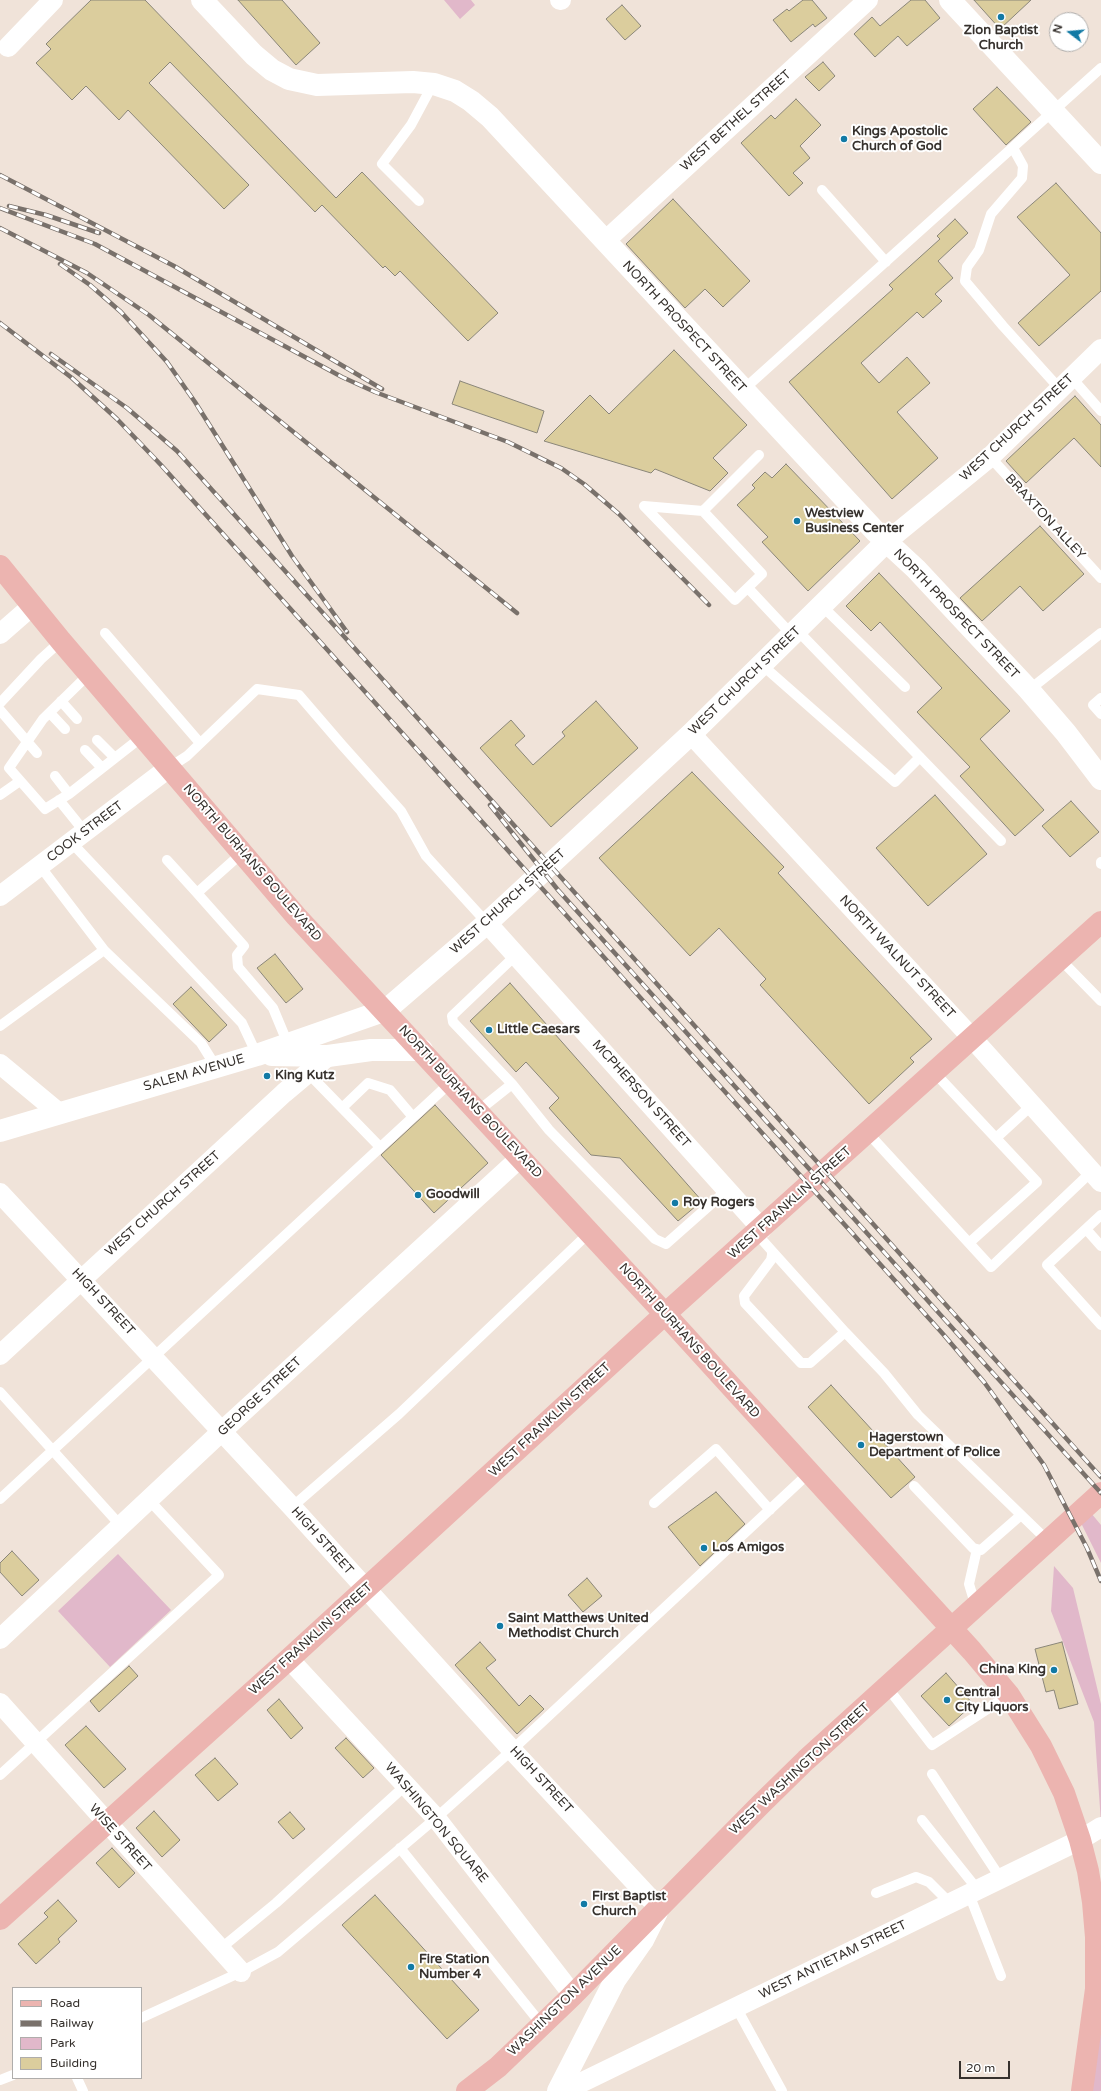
<!DOCTYPE html>
<style>
body{margin:0}
#map{position:relative;width:1101px;height:2091px;overflow:hidden;background:#f0e3d9;font-family:"Varela Round",sans-serif}
canvas{display:block}
.legend{position:absolute;left:12px;top:1987px;width:130px;height:92px;box-sizing:border-box;background:#fff;border:1px solid #afadab;margin:0;padding:5px 7px;list-style:none;font-size:12px;color:#36312d}
.legend li{display:flex;align-items:center;gap:8px;height:20px}
.legend b{width:20px;border:1px solid #afadab}
.north{position:absolute;left:1049px;top:12px;width:40px;height:40px;box-sizing:border-box;background:#fff;border:1px solid #afadab;border-radius:50%;rotate:286deg;font-size:11px;font-weight:700;line-height:16px;text-align:center;color:#36312d}
.north::after{content:'';display:block;margin:auto;width:14px;height:18px;background:#127aa5;clip-path:polygon(50% 0,100% 100%,50% 72%,0 100%)}
.scale{position:absolute;left:959px;top:2061px;width:51px;height:18px;box-sizing:border-box;border:2px solid #36312d;border-top:0;padding-left:5px;font-size:12px;line-height:14px;white-space:nowrap;color:#36312d;-webkit-text-stroke:3px #fff;paint-order:stroke}
</style>
<div id="map">
<canvas width="1101" height="2091"></canvas>
<ul class="legend">
<li><b style="height:5px;background:#ecb4b0"></b>Road</li>
<li><b style="height:5px;background:#79716b"></b>Railway</li>
<li><b style="height:11px;background:#e1b8ca"></b>Park</li>
<li><b style="height:11px;background:#dbcd9d"></b>Building</li>
</ul>
<div class="north">N</div>
<div class="scale">20 m</div>
</div>
<script>
const ctx = document.querySelector('canvas').getContext('2d');
ctx.lineJoin = 'round';
function fill(path, color) {
  ctx.fillStyle = color;
  ctx.fill(path, 'evenodd');
}
function shape(rows) {
  const path = new Path2D();
  for (const r of rows) {
    path.moveTo(r[0], r[1]);
    for (let i = 2; i < r.length; i += 2) path.lineTo(r[i], r[i + 1]);
  }
  return path;
}
function trace(path, color, width, dash) {
  ctx.strokeStyle = color;
  ctx.lineWidth = width;
  ctx.lineCap = dash ? 'butt' : 'round';
  ctx.setLineDash(dash || []);
  ctx.stroke(path);
}
function write(font, color, halo, rows, align = 'center') {
  ctx.font = font + ' "Varela Round",sans-serif';
  ctx.lineWidth = 4;
  ctx.setLineDash([]);
  ctx.textBaseline = 'middle';
  ctx.strokeStyle = halo;
  ctx.fillStyle = color;
  for (const [text, x, y, turn = 0] of rows) {
    ctx.save();
    ctx.translate(x, y);
    ctx.rotate((+turn || 0) * Math.PI / 180);
    ctx.textAlign = isNaN(turn) ? turn : align;
    if (halo) ctx.strokeText(text, 0, 0);
    ctx.fillText(text, 0, 0);
    ctx.restore();
  }
}
const green = shape([
 [444,0,471,0,475,5,460,19],
 [1091,1513,1101,1525,1101,1563,1080,1521],
 [118,1554,171,1610,110,1667,58,1611],
 [1054,1566,1073,1588,1101,1704,1101,1823,1094,1722,1051,1611],
 [1101,1924,1101,2091,1086,2091]
]);
const building = shape([
 [91,0,145,0,336,198,362,172,498,313,468,341,400,271,395,276,385,266,383,268,322,205,315,212,170,62,149,83,249,185,224,209,128,110,119,120,86,86,72,100,36,63,51,49,46,44,91,0],
 [238,0,282,0,320,43,296,65,238,0],
 [803,0,812,0,827,18,815,27,813,24,791,42,773,20,787,9,789,11,803,0],
 [911,0,925,0,940,18,907,46,898,36,875,57,854,34,872,17,880,26,911,0],
 [974,0,1031,0,1000,29,974,0],
 [622,5,641,26,625,40,606,19,622,5],
 [823,62,835,76,819,91,805,77,823,62],
 [997,87,1031,122,1006,145,973,109,997,87],
 [796,99,821,125,800,146,810,158,793,173,803,183,789,196,741,143,771,115,775,119,796,99],
 [1056,183,1101,233,1101,291,1039,346,1018,323,1070,275,1017,217,1056,183],
 [673,199,750,281,723,307,705,289,685,308,626,244,673,199],
 [955,219,968,233,938,261,953,278,935,294,942,301,923,318,917,312,861,363,879,383,907,357,930,383,897,412,938,458,892,499,789,382,893,289,889,285,940,239,937,236,955,219],
 [674,350,747,425,713,458,728,473,710,491,655,469,651,473,544,441,590,395,609,414,674,350],
 [460,381,544,411,537,433,452,404,460,381],
 [1075,396,1101,425,1101,467,1074,438,1026,483,1006,461,1075,396],
 [786,464,860,541,808,591,762,542,768,537,737,505,755,488,752,485,765,472,772,478,786,464],
 [1040,526,1084,574,1043,611,1020,586,982,621,960,598,1040,526],
 [879,573,1010,711,980,739,1044,810,1015,836,960,776,970,767,917,712,942,688,880,622,871,631,846,606,879,573],
 [596,701,638,748,551,827,480,748,511,720,525,736,515,745,533,765,565,736,562,732,596,701],
 [692,772,784,867,778,873,932,1039,910,1058,914,1062,869,1104,760,985,766,979,719,928,690,956,599,858,692,772],
 [935,795,987,854,928,906,876,848,935,795],
 [1071,801,1099,832,1070,857,1042,826,1071,801],
 [275,954,303,989,286,1003,257,968,275,954],
 [510,983,702,1201,678,1221,620,1158,591,1155,549,1108,559,1098,526,1062,516,1072,470,1021,510,983],
 [191,987,227,1025,209,1042,173,1004,191,987],
 [435,1105,488,1163,434,1213,381,1155,435,1105],
 [831,1385,915,1477,891,1498,808,1407,831,1385],
 [716,1492,745,1524,700,1566,668,1527,716,1492],
 [12,1551,39,1580,22,1596,0,1572,0,1563,12,1551],
 [587,1578,602,1596,583,1612,568,1595,587,1578],
 [480,1642,496,1660,486,1668,519,1706,530,1695,544,1709,517,1734,455,1665,480,1642],
 [1062,1642,1078,1704,1059,1709,1054,1690,1046,1692,1035,1649,1062,1642],
 [129,1666,138,1676,99,1712,90,1701,129,1666],
 [946,1673,973,1704,949,1726,921,1696,946,1673],
 [279,1699,303,1728,291,1739,267,1710,279,1699],
 [86,1726,126,1769,104,1788,65,1745,86,1726],
 [346,1738,374,1768,363,1778,335,1748,346,1738],
 [215,1758,238,1784,218,1801,195,1775,215,1758],
 [154,1811,180,1840,162,1857,136,1828,154,1811],
 [290,1812,305,1829,293,1839,278,1822,290,1812],
 [112,1848,135,1873,119,1888,96,1863,112,1848],
 [375,1895,479,2010,447,2039,342,1925,375,1895],
 [58,1900,77,1921,58,1939,60,1942,36,1964,18,1944,48,1917,44,1913,58,1900]
]);
const service = shape([
 [1013,148,1023,166,1022,178,991,214,979,250,967,267,965,281,1003,326,1059,388],
 [822,190,886,262],
 [419,201,382,164,411,125,433,84],
 [1071,377,1101,411],
 [743,390,1101,68],
 [990,457,1101,578],
 [644,506,703,511,762,574,735,600,644,506],
 [703,511,759,455],
 [748,588,792,635],
 [821,605,905,687],
 [797,630,1001,841],
 [105,633,200,743],
 [761,664,895,782,920,757],
 [90,673,43,719,9,768,45,809,69,794,143,736],
 [1029,690,1101,633],
 [1101,698,1093,705,1101,714],
 [61,701,77,719],
 [0,703,41,659,61,641],
 [0,710,37,753],
 [50,713,65,729],
 [97,740,115,758],
 [85,750,102,768],
 [170,767,187,756,257,689,299,695,342,745,401,811,426,856,487,923],
 [55,776,69,794],
 [0,795,20,781],
 [59,800,84,831],
 [71,842,242,1023,257,1055],
 [242,853,197,893,244,946,237,955,238,967,273,1008,288,1044],
 [167,860,197,893],
 [1101,862,1101,864],
 [104,950,201,1043,216,1067],
 [516,955,452,1016,453,1022,512,1084,549,1130,655,1239,666,1244,727,1190],
 [1060,959,1101,1001],
 [0,1026,104,950,40,866],
 [934,1072,1037,1182,969,1243],
 [308,1073,380,1147],
 [342,1108,368,1083,390,1090,413,1117],
 [478,1111,512,1084],
 [868,1133,991,1267,1091,1172],
 [996,1138,1032,1105],
 [1101,1215,1047,1265,1101,1325],
 [1086,1229,1101,1246],
 [756,1233,772,1251,772,1255,771,1260,744,1296,745,1303,801,1363,810,1363,845,1332,772,1251],
 [845,1332,884,1373,918,1415,1048,1541],
 [0,1392,121,1526],
 [914,1486,973,1548,981,1550,1021,1515],
 [0,1499,451,1082],
 [654,1503,716,1449,770,1510],
 [292,1507,399,1414,590,1232],
 [976,1607,969,1584,977,1549],
 [887,1687,932,1745,1009,1695],
 [932,1774,1001,1879],
 [0,1775,219,1575,149,1500],
 [922,1820,978,1890],
 [400,1848,542,2025],
 [876,1893,916,1877,929,1882,950,1903],
 [969,1894,1001,1976],
 [220,1949,276,1903,406,1785],
 [736,2007,782,2091],
 [141,2018,241,1972,278,1952,436,1818,512,1750,809,1473],
 [77,2078,83,2091],
 [0,2080,13,2075]
]);
const minor = shape([
 [560,0,561,0],
 [8,47,53,0],
 [605,241,868,0],
 [886,542,990,457,1101,349],
 [0,634,32,606],
 [691,734,972,1038,1101,1182],
 [0,896,170,767],
 [487,923,762,1229],
 [0,1064,59,1113],
 [0,1193,292,1507,512,1750,659,1908],
 [0,1355,284,1093,328,1056],
 [0,1639,221,1432,521,1157],
 [289,1659,436,1818,573,1995],
 [0,1703,241,1972],
 [564,2091,1080,1840,1101,1827]
]);
const tertiary = shape([
 [386,1010,487,923,691,734,886,542],
 [558,2091,615,1980,643,1940,657,1912]
]);
const secondary = shape([
 [202,0,254,55,272,70,289,79,317,85,413,82,434,84,455,91,471,101,490,117,876,532,916,569,1029,690,1066,733,1101,779],
 [950,0,1101,163],
 [272,1055,328,1056,371,1050,422,1050],
 [0,1131,257,1055,386,1010]
]);
const primary = shape([
 [0,566,61,641,296,916,665,1314,972,1651,1009,1695,1041,1746,1064,1793,1080,1840,1088,1871,1093,1902,1096,1937,1096,1989,1082,2091],
 [0,1919,289,1659,665,1314,1101,922],
 [467,2091,498,2067,573,1995,761,1804,806,1760,1101,1493]
]);
const rail = shape([
 [0,175,174,266,382,389],
 [9,206,46,215,99,233],
 [0,208,95,244,342,377,375,392,508,442,561,468,584,484,619,514,709,605],
 [0,228,87,273,149,315,517,613],
 [60,264,90,285,121,312,167,362,195,402,292,556,347,632],
 [0,323,72,378,117,419,161,465,943,1334,984,1382,1044,1465,1087,1548,1101,1581],
 [51,354,127,408,177,451,1101,1477],
 [490,805,558,890,1101,1493]
]);
const markers = [
 [1001,17,4,"#127aa5"],
 [844,139,4,"#127aa5"],
 [797,521,4,"#127aa5"],
 [489,1030,4,"#127aa5"],
 [267,1076,4,"#127aa5"],
 [418,1195,4,"#127aa5"],
 [675,1203,4,"#127aa5"],
 [861,1445,4,"#127aa5"],
 [704,1548,4,"#127aa5"],
 [500,1626,4,"#127aa5"],
 [1054,1670,4,"#127aa5"],
 [947,1700,4,"#127aa5"],
 [584,1904,4,"#127aa5"],
 [411,1967,4,"#127aa5"]
];
const poiNames = [
 ["Zion Baptist",1001,31,"center"],
 ["Church",1001,46,"center"],
 ["Kings Apostolic",852,132],
 ["Church of God",852,147],
 ["Westview",805,514],
 ["Business Center",805,529],
 ["Little Caesars",497,1030],
 ["King Kutz",275,1076],
 ["Goodwill",426,1195],
 ["Roy Rogers",683,1203],
 ["Hagerstown",869,1438],
 ["Department of Police",869,1453],
 ["Los Amigos",712,1548],
 ["Saint Matthews United",508,1619],
 ["Methodist Church",508,1634],
 ["China King",1046,1670,"right"],
 ["Central",955,1693],
 ["City Liquors",955,1708],
 ["First Baptist",592,1897],
 ["Church",592,1912],
 ["Fire Station",419,1960],
 ["Number 4",419,1975]
];
const streetNames = [
 ["WEST BETHEL STREET",736,121,-42],
 ["NORTH PROSPECT STREET",684,327,47],
 ["WEST CHURCH STREET",1017,428,-43],
 ["BRAXTON ALLEY",1045,517,47],
 ["NORTH PROSPECT STREET",956,614,46],
 ["WEST CHURCH STREET",745,681,-44],
 ["COOK STREET",85,832,-37],
 ["NORTH BURHANS BOULEVARD",252,863,49],
 ["WEST CHURCH STREET",508,902,-42],
 ["NORTH WALNUT STREET",897,957,47],
 ["SALEM AVENUE",194,1073,-16],
 ["MCPHERSON STREET",641,1094,48],
 ["NORTH BURHANS BOULEVARD",470,1102,47],
 ["WEST FRANKLIN STREET",790,1203,-42],
 ["WEST CHURCH STREET",163,1204,-42],
 ["HIGH STREET",103,1302,47],
 ["NORTH BURHANS BOULEVARD",689,1341,48],
 ["GEORGE STREET",260,1397,-43],
 ["WEST FRANKLIN STREET",550,1420,-43],
 ["HIGH STREET",322,1541,48],
 ["WEST FRANKLIN STREET",311,1639,-42],
 ["WEST WASHINGTON STREET",800,1769,-43],
 ["HIGH STREET",541,1780,47],
 ["WASHINGTON SQUARE",436,1823,50],
 ["WISE STREET",120,1838,48],
 ["WEST ANTIETAM STREET",833,1960,-26],
 ["WASHINGTON AVENUE",565,2001,-44]
];
fill(green, '#e1b8ca');
fill(building, '#dbcd9d');
trace(building, '#8a8679', 1);
trace(service, '#fff', 10);
trace(minor, '#fff', 20);
trace(tertiary, '#fff', 22);
trace(secondary, '#fff', 22);
trace(primary, '#ecb4b0', 22);
trace(rail, '#79716b', 4.5);
trace(rail, '#fff', 3, [9]);
for (const [x, y, r, color] of markers) {
  const dot = new Path2D();
  dot.arc(x, y, r, 0, 2 * Math.PI);
  ctx.fillStyle = color;
  ctx.fill(dot);
  trace(dot, '#fff', 1.5);
}
write('bold 13px', '#36312d', '#fff', poiNames, 'left');
write('13px', '#36312d', '#fff', streetNames);
</script>
